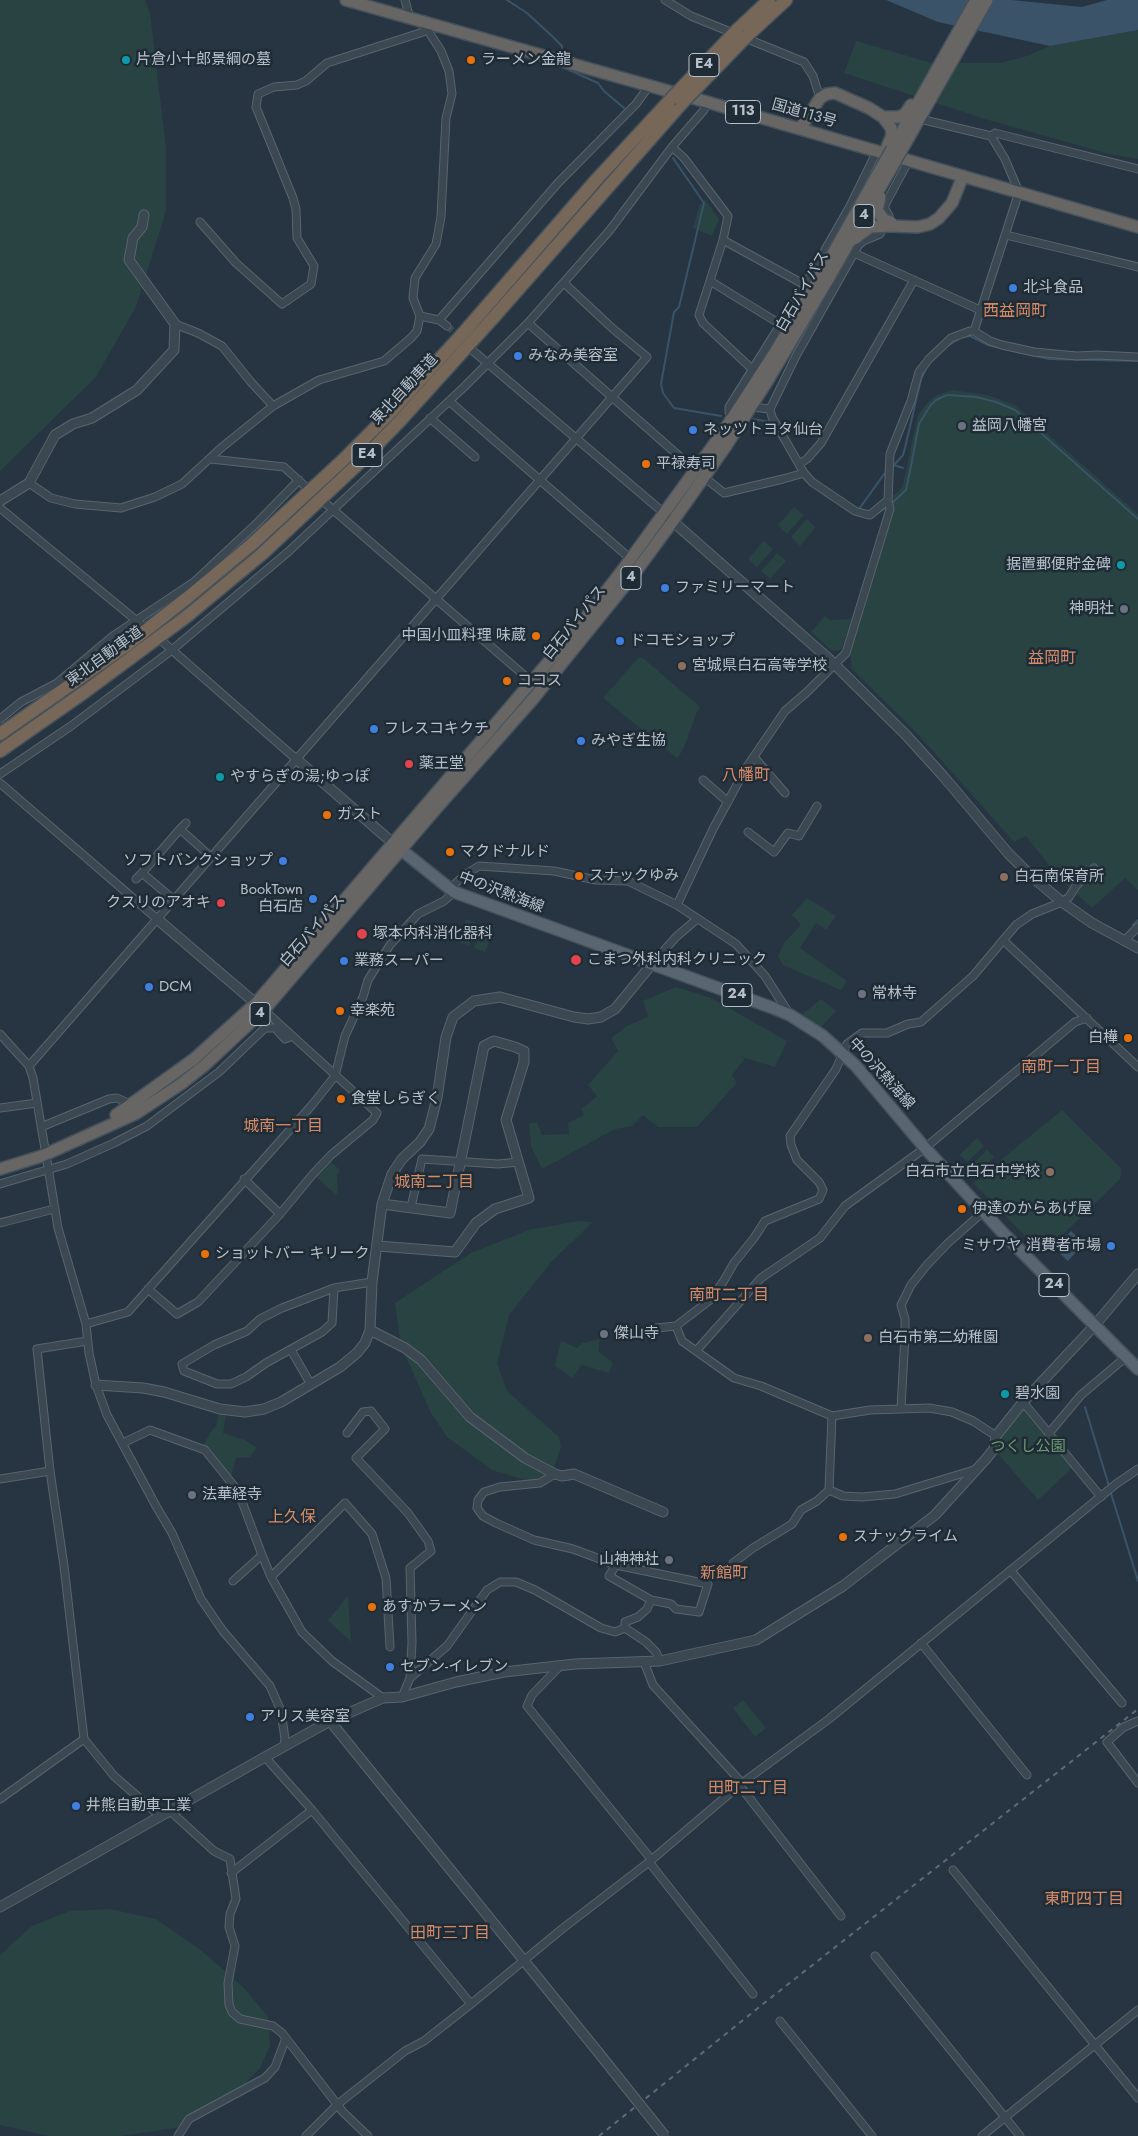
<!DOCTYPE html>
<meta charset="utf-8">
<style>
body{margin:0}
canvas{display:block;background:#263541}
</style>
<canvas width="1138" height="2136"></canvas>
<script>
const ctx = document.querySelector('canvas').getContext('2d');
ctx.lineJoin = 'round';
function fill(path, color) {
  ctx.fillStyle = color;
  ctx.fill(path, 'evenodd');
}
function shape(rows) {
  const path = new Path2D();
  for (const r of rows) {
    path.moveTo(r[0], r[1]);
    for (let i = 2; i < r.length; i += 2) path.lineTo(r[i], r[i + 1]);
  }
  return path;
}
function trace(path, color, width, dash) {
  ctx.strokeStyle = color;
  ctx.lineWidth = width;
  ctx.lineCap = dash ? 'butt' : 'round';
  ctx.setLineDash(dash || []);
  ctx.stroke(path);
}
function write(font, color, halo, rows, align = 'center') {
  ctx.font = font + ' Jost,"Noto Sans JP",sans-serif';
  ctx.lineWidth = 5;
  ctx.setLineDash([]);
  ctx.textBaseline = 'middle';
  ctx.strokeStyle = halo;
  ctx.fillStyle = color;
  for (const [text, x, y, turn = 0] of rows) {
    ctx.save();
    ctx.translate(x, y);
    ctx.rotate((+turn || 0) * Math.PI / 180);
    ctx.textAlign = isNaN(turn) ? turn : align;
    if (halo) ctx.strokeText(text, 0, 0);
    ctx.fillText(text, 0, 0);
    ctx.restore();
  }
}
const green = shape([
 [0,0,145,0,150,14,166,147,166,211,136,307,95,378,0,471],
 [1138,30,1138,159,1109,154,985,119,844,73,856,41,932,63,1000,63,1027,56,1050,46],
 [705,200,719,219,712,236,693,228,700,204],
 [953,390,987,395,1015,405,1138,514,1138,890,1125,878,1092,908,1059,878,1026,836,1014,842,916,732,852,669,850,652,885,529,888,498,897,493,903,485,918,415,929,401,937,395],
 [794,507,804,515,787,534,778,525],
 [807,519,816,527,800,546,791,537],
 [764,541,773,549,757,567,748,559],
 [777,553,786,561,770,579,761,571],
 [825,616,830,620,852,619,841,650,832,651,811,632],
 [638,658,643,658,700,707,697,712,683,750,677,758,603,698],
 [807,898,836,916,826,930,816,923,800,948,847,981,841,990,783,965,778,956,784,943,801,925,792,915],
 [466,919,477,923,469,946,458,942],
 [482,926,493,929,485,952,474,948],
 [676,987,711,998,787,1041,775,1067,745,1058,732,1075,737,1083,697,1127,658,1127,643,1115,632,1126,615,1129,542,1169,531,1146,529,1124,537,1122,542,1135,569,1134,568,1123,584,1115,581,1109,597,1096,588,1085,618,1051,611,1038,627,1026,648,1017,643,1001],
 [821,999,836,1011,820,1028,803,1014],
 [1062,1110,1121,1168,1120,1179,1043,1254,973,1183],
 [977,1138,984,1146,967,1162,960,1155],
 [987,1150,994,1157,976,1174,970,1166],
 [330,1161,340,1170,337,1175,338,1191,336,1195,316,1177],
 [578,1221,593,1222,551,1262,509,1315,497,1363,507,1391,559,1437,561,1448,554,1467,539,1484,492,1470,447,1437,431,1413,401,1346,395,1303,471,1253,529,1230],
 [600,1339,598,1351,613,1363,609,1373,582,1365,572,1378,555,1366,561,1341,577,1348,582,1343],
 [1023,1402,1075,1465,1038,1500,994,1449,996,1436],
 [220,1409,227,1409,223,1433,245,1440,257,1448,250,1457,236,1458,230,1481,202,1447,212,1430,216,1426],
 [348,1596,351,1642,328,1620],
 [743,1700,766,1728,755,1737,733,1708],
 [110,1909,156,1919,202,1951,244,1988,268,2017,270,2046,260,2068,223,2106,175,2128,120,2136,48,2136,0,2125,0,1955,32,1926,70,1911]
]);
const water = shape([
 [886,0,1011,0,1082,7,1107,0,1138,0,1138,30,1050,46,938,22],
 [1071,1231,1084,1243,1068,1261,1055,1249]
]);
const stream = shape([
 [507,0,527,13,552,36,562,46,561,53],
 [558,65,598,83,604,91,624,108],
 [673,158,704,203,679,307,674,312,661,384,663,393,674,408,721,416],
 [946,347,962,337,970,336,988,345,1000,348],
 [1017,352,1049,359,1138,361],
 [753,419,770,422,782,442],
 [903,468,894,465,903,455,905,448,921,379,927,367],
 [910,471,919,424,930,406,936,400,947,395,976,397,996,402,1015,410,1138,519],
 [802,476,811,485],
 [815,488,855,515,871,518],
 [891,504,906,490,910,471],
 [859,509,887,470],
 [875,515,887,507],
 [1133,925,1138,920],
 [1085,1407,1109,1486],
 [1110,1490,1138,1581]
]);
const minorTunnel = shape([
 [447,326,462,339]
]);
const minor = shape([
 [405,0,410,19],
 [665,0,691,16,804,62,813,76,820,98],
 [920,119,991,136,995,133,1138,169],
 [672,147,684,158,728,216,723,240,699,315,703,323,752,369],
 [200,222,236,263,282,304,311,284,314,266,297,238,296,209,293,198,256,107,258,94,274,87,297,85,306,81,327,63,423,32,426,24],
 [1006,235,1138,267],
 [723,240,805,285],
 [854,253,980,310],
 [710,281,780,324],
 [420,316,439,320,447,326],
 [439,320,558,183,636,104,649,86],
 [528,323,695,470],
 [175,324,198,333,222,346,250,381,273,406],
 [974,331,1019,192,1005,159,991,136],
 [472,350,664,513],
 [449,401,625,554],
 [751,407,770,409],
 [733,416,729,412,729,407,805,285,850,206,877,151],
 [430,418,475,457],
 [211,459,284,467,307,488],
 [799,464,807,459,821,443,914,280],
 [704,477,724,493,783,479,804,473],
 [29,483,51,498,75,504,121,508,155,497,182,484,221,448,273,406,319,380,384,361,411,338,417,331,420,316,413,298,415,278,436,244,441,217,446,118,452,94,449,71,441,51,427,29,427,22],
 [888,500,870,515,865,514,855,511,812,482,804,473,772,417,770,409,796,356,858,246,863,241,880,234,889,216,885,209,885,205,909,160],
 [323,501,533,683],
 [0,508,143,626],
 [164,643,295,758],
 [0,719,21,702,57,683,113,636,194,582,257,523,299,480],
 [754,757,785,793],
 [0,774,71,726,172,650,288,552,463,388,528,323,610,230,672,147,704,110,707,102],
 [703,780,728,802],
 [0,783,156,918],
 [180,829,186,823],
 [748,832,774,852,788,833,799,836,817,806],
 [136,879,142,873],
 [449,889,466,874,479,866,554,871,596,880,628,881,677,905,736,944,765,976,790,1015],
 [173,899,142,873,180,829,210,856],
 [677,905,713,829,746,768,785,711,807,692,846,653,890,509,888,500,890,454,911,401,919,372,929,359,951,338,970,331,974,331,990,341,1002,345,1034,352,1077,356,1097,355,1138,357],
 [1003,940,1138,1067],
 [1124,941,1138,927],
 [652,964,676,937,697,919],
 [0,1034,29,1066,33,1078,45,1149],
 [29,1066,647,357,612,328,564,283],
 [0,1108,37,1103],
 [41,1127,109,1099,117,1098,132,1105],
 [47,1161,58,1228,86,1324,89,1353,96,1385,107,1415,156,1506,172,1533,201,1599,223,1631,270,1686,281,1711,285,1739,284,1746],
 [244,1179,280,1214],
 [0,1184,67,1164,114,1143,147,1126,219,1072,265,1028,275,1028,285,1039,292,1036],
 [411,1207,422,1159,498,1164,519,1162],
 [0,1223,54,1209],
 [334,1288,332,1323,322,1332,266,1363,246,1377,231,1384,217,1384,184,1371,182,1364,214,1345,247,1331,260,1319,282,1308,334,1288,372,1282],
 [148,1289,177,1314,198,1302,280,1214,313,1174,331,1155,373,1120,377,1113,264,1010],
 [86,1324,128,1312,312,1105,335,1076,345,1036,363,997,368,980,390,945,418,914,444,901,454,892],
 [676,1326,682,1341,734,1378,761,1386,832,1416,870,1410,929,1408,952,1412,973,1421,996,1436],
 [656,1328,676,1326,710,1300,723,1282,734,1263,754,1238,765,1221,819,1199,823,1190,819,1182,797,1160,791,1145,790,1136,836,1069,847,1044,862,1033,887,1033,908,1024,921,1022,973,976,1016,925,1032,914,1062,902,1069,897,1076,886,1094,868],
 [87,1341,37,1349,50,1471,64,1566,84,1739,114,1776,160,1816],
 [291,1350,310,1383],
 [696,1351,761,1278,820,1238,845,1206,925,1148,1075,1022,1087,1018],
 [1023,1402,1101,1497],
 [901,1408,905,1335,905,1319,901,1305,911,1285,926,1266,948,1243,983,1212],
 [1050,1432,1081,1395,1126,1357],
 [347,1433,363,1412,371,1411,385,1429,356,1458,408,1513,428,1541,431,1551,410,1568,412,1643,410,1678,402,1697],
 [123,1443,150,1430,205,1450,238,1491,262,1555],
 [555,1474,540,1483,500,1487,484,1492,478,1500,477,1508,483,1516,496,1523,534,1540,573,1549,616,1565,708,1584,699,1612,676,1609,671,1604,651,1600],
 [0,1479,50,1471],
 [829,1490,843,1496,862,1497,895,1494,977,1469],
 [616,1565,609,1576,651,1600,647,1609,638,1617,625,1622,625,1628],
 [737,1566,733,1563,753,1548,792,1524,801,1510,817,1501,829,1490,832,1416],
 [1011,1571,1122,1703],
 [271,1577,345,1503,372,1534,386,1578,390,1647],
 [233,1581,262,1555,271,1577,302,1632,332,1661,383,1698],
 [625,1628,646,1642,656,1652,660,1661],
 [921,1643,1027,1775],
 [644,1662,653,1685,742,1783],
 [559,1667,532,1695,527,1706,651,1859],
 [410,1678,447,1646,487,1590,500,1582,516,1582,535,1590,601,1628,615,1632,625,1628],
 [1138,1721,1124,1727,1107,1742,1138,1783],
 [265,1757,312,1810,471,2004],
 [740,1786,841,1916],
 [0,1799,84,1739],
 [170,1811,214,1851,230,1859,236,1899,230,1914,229,1927,235,1946,228,1983,229,2005,232,2012,240,2019,273,2026,282,2033,343,2112,368,2136],
 [649,1862,753,1994],
 [953,1870,1138,2098],
 [231,1873,312,1810],
 [875,1956,1020,2136],
 [780,2021,872,2136],
 [178,2136,189,2119,265,2078,275,2067,286,2038],
 [306,2136,338,2104,405,2051,424,2041,471,2004,562,1929,649,1862,742,1783,829,1719,1116,1484,1138,1469],
 [982,2136,1138,2010]
]);
const tertiary = shape([
 [0,501,29,483,55,435,73,424,92,418,137,390,174,350,175,324,129,260,133,238,142,227,144,215],
 [669,518,829,659,906,735,944,777,1008,853,1030,875,1062,902,1092,923,1138,948],
 [295,758,394,844],
 [156,918,260,1007],
 [378,1246,455,1252,476,1223,495,1209,529,1198,506,1120,524,1062,524,1051,515,1047,494,1041,484,1046,450,1213,382,1204],
 [370,1330,405,1348,421,1360,470,1417,525,1458,555,1474,562,1476,574,1474,663,1512],
 [96,1385,143,1388,164,1392,220,1409,245,1412,264,1409,281,1402,340,1367,357,1353,365,1343,370,1330,372,1282,382,1204,392,1174,402,1159,420,1142,429,1129,437,1098,446,1037,453,1017,474,1001,500,997,574,1017,588,1019,601,1017,615,1009,652,964],
 [330,1721,598,2052],
 [0,1907,265,1757,330,1721,383,1698,402,1697,456,1682,504,1672,575,1664,660,1661,756,1640,843,1586,935,1515,986,1459,994,1449,996,1436,1023,1402,1095,1325,1138,1274]
]);
const primary = shape([
 [394,844,454,892,773,1008,790,1015,823,1036,856,1066,925,1148,1003,1233,1138,1369]
]);
const trunk = shape([
 [346,0,707,102,1138,227],
 [883,117,899,117,905,114,911,105],
 [800,129,820,98,827,94,835,93,869,108,883,117,891,128,892,135,887,147],
 [892,149,976,0],
 [901,151,987,0],
 [891,226,918,227,930,224,939,218,952,203,963,176],
 [116,1115,194,1059,256,1003,581,624,624,568,723,432,774,354,819,278],
 [0,1169,42,1156,137,1113,181,1084,205,1065,264,1010,435,810,533,699,631,578,673,521,726,446,768,380,827,281]
]);
const motorway = shape([
 [737,30,769,0],
 [748,35,786,0],
 [0,734,130,643,187,598,251,545,342,461,393,410,465,331,597,179,670,100],
 [0,751,86,691,186,617,262,554,358,464,399,422,494,317,682,103]
]);
const rail = shape([
 [599,2136,768,2000,1138,1709]
]);
const tertiaryBridge = shape([
 [598,2052,665,2136]
]);
const trunkBridge = shape([
 [880,197,877,210,884,220,891,222],
 [854,239,870,227,891,226],
 [819,278,892,149],
 [827,281,901,151]
]);
const motorwayBridge = shape([
 [670,100,737,30],
 [682,103,748,35]
]);
const markers = [
 [126,60,5,"#0f9aa8"],
 [471,60,5,"#e8710a"],
 [1013,288,5,"#3f7fe0"],
 [518,356,5,"#3f7fe0"],
 [962,426,5,"#6b7280"],
 [693,430,5,"#3f7fe0"],
 [646,464,5,"#e8710a"],
 [1121,565,5,"#0f9aa8"],
 [665,588,5,"#3f7fe0"],
 [1124,609,5,"#6b7280"],
 [536,636,5,"#e8710a"],
 [620,641,5,"#3f7fe0"],
 [682,666,5,"#8d6e63"],
 [507,681,5,"#e8710a"],
 [374,729,5,"#3f7fe0"],
 [581,741,5,"#3f7fe0"],
 [409,764,5,"#e0444e"],
 [220,777,5,"#0f9aa8"],
 [327,815,5,"#e8710a"],
 [450,852,5,"#e8710a"],
 [283,861,5,"#3f7fe0"],
 [579,876,5,"#e8710a"],
 [1004,877,5,"#8d6e63"],
 [313,899,5,"#3f7fe0"],
 [221,903,5,"#e0444e"],
 [362,934,6,"#e0444e"],
 [576,960,6,"#e0444e"],
 [344,961,5,"#3f7fe0"],
 [149,987,5,"#3f7fe0"],
 [862,994,5,"#6b7280"],
 [340,1011,5,"#e8710a"],
 [1128,1038,5,"#e8710a"],
 [341,1099,5,"#e8710a"],
 [1050,1172,5,"#8d6e63"],
 [962,1209,5,"#e8710a"],
 [1111,1246,5,"#3f7fe0"],
 [205,1254,5,"#e8710a"],
 [604,1334,5,"#6b7280"],
 [868,1338,5,"#8d6e63"],
 [1005,1394,5,"#0f9aa8"],
 [192,1495,5,"#6b7280"],
 [843,1537,5,"#e8710a"],
 [669,1560,5,"#6b7280"],
 [372,1607,5,"#e8710a"],
 [390,1667,5,"#3f7fe0"],
 [250,1717,5,"#3f7fe0"],
 [76,1806,5,"#3f7fe0"]
];
const shields = [
 [704,65,30],
 [743,112,35],
 [864,216,20],
 [367,455,30],
 [631,578,20],
 [737,995,30],
 [260,1014,20],
 [1054,1285,30]
];
const shieldNames = [
 ["E4",704,65],
 ["113",743,112],
 ["4",864,216],
 ["E4",367,455],
 ["4",631,578],
 ["24",737,995],
 ["4",260,1014],
 ["24",1054,1285]
];
const poiNames = [
 ["片倉小十郎景綱の墓",136,60],
 ["ラーメン金龍",481,60],
 ["北斗食品",1023,288],
 ["みなみ美容室",528,356],
 ["益岡八幡宮",972,426],
 ["ネッツトヨタ仙台",703,430],
 ["平禄寿司",656,464],
 ["据置郵便貯金碑",1111,565,"right"],
 ["ファミリーマート",675,588],
 ["神明社",1114,609,"right"],
 ["中国小皿料理 味蔵",526,636,"right"],
 ["ドコモショップ",630,641],
 ["宮城県白石高等学校",692,666],
 ["ココス",517,681],
 ["フレスコキクチ",384,729],
 ["みやぎ生協",591,741],
 ["薬王堂",419,764],
 ["やすらぎの湯;ゆっぽ",230,777],
 ["ガスト",337,815],
 ["マクドナルド",460,852],
 ["ソフトバンクショップ",273,861,"right"],
 ["スナックゆみ",589,876],
 ["白石南保育所",1014,877],
 ["BookTown",303,890,"right"],
 ["白石店",303,907,"right"],
 ["クスリのアオキ",211,903,"right"],
 ["塚本内科消化器科",373,934],
 ["こまつ外科内科クリニック",587,960],
 ["業務スーパー",354,961],
 ["DCM",159,987],
 ["常林寺",872,994],
 ["幸楽苑",350,1011],
 ["白樺",1118,1038,"right"],
 ["食堂しらぎく",351,1099],
 ["白石市立白石中学校",1040,1172,"right"],
 ["伊達のからあげ屋",972,1209],
 ["ミサワヤ 消費者市場",1101,1246,"right"],
 ["ショットバー キリーク",215,1254],
 ["傑山寺",614,1334],
 ["白石市第二幼稚園",878,1338],
 ["碧水園",1015,1394],
 ["法華経寺",202,1495],
 ["スナックライム",853,1537],
 ["山神神社",659,1560,"right"],
 ["あすかラーメン",382,1607],
 ["セブン-イレブン",400,1667],
 ["アリス美容室",260,1717],
 ["井熊自動車工業",86,1806]
];
const streetNames = [
 ["国道113号",804,114,16],
 ["白石バイパス",803,292,-60],
 ["東北自動車道",405,390,-47],
 ["白石バイパス",575,623,-51],
 ["東北自動車道",105,657,-36],
 ["中の沢熱海線",501,893,21],
 ["白石バイパス",313,931,-49],
 ["中の沢熱海線",881,1074,48]
];
const parkNames = [
 ["つくし公園",1028,1447]
];
const neighbourhoodNames = [
 ["西益岡町",1015,312],
 ["益岡町",1052,659],
 ["八幡町",746,776],
 ["南町一丁目",1061,1068],
 ["城南一丁目",283,1127],
 ["城南二丁目",434,1183],
 ["南町二丁目",729,1296],
 ["上久保",292,1518],
 ["新館町",724,1574],
 ["田町二丁目",748,1789],
 ["東町四丁目",1084,1900],
 ["田町三丁目",450,1934]
];
fill(green, '#294242');
fill(water, '#3a5368');
trace(stream, '#3a5368', 2);
trace(minorTunnel, '#3c4a56', 7, [7, 3.5]);
trace(minor, '#59646e', 9);
trace(tertiary, '#59646e', 11);
trace(primary, '#44505a', 14);
trace(trunk, '#45515b', 14);
trace(motorway, '#45515b', 15);
trace(minor, '#3b4751', 7);
trace(tertiary, '#3b4751', 9);
trace(primary, '#596671', 11);
trace(trunk, '#686664', 11);
trace(motorway, '#776758', 12);
trace(rail, '#5d6b78', 2, [5, 5]);
trace(tertiaryBridge, '#59646e', 11, []);
trace(trunkBridge, '#45515b', 14, []);
trace(motorwayBridge, '#45515b', 15, []);
trace(tertiaryBridge, '#3b4751', 9);
trace(trunkBridge, '#686664', 11);
trace(motorwayBridge, '#776758', 12);
for (const [x, y, r, color] of markers) {
  const dot = new Path2D();
  dot.arc(x, y, r, 0, 2 * Math.PI);
  ctx.fillStyle = color;
  ctx.fill(dot);
  trace(dot, '#1f2c36', 2);
}
for (const [x, y, w] of shields) {
  const box = new Path2D();
  box.roundRect(x - w / 2, y - 11.5, w, 23, 4);
  ctx.fillStyle = '#1f2c36';
  ctx.fill(box);
  trace(box, '#b8c1cb', 1);
}
write('bold 14px', '#b8c1cb', null, shieldNames);
write('15px', '#b8c1cb', '#1f2c36', poiNames, 'left');
write('15px', '#b8c1cb', '#1f2c36', streetNames);
write('15px', '#6f9c74', '#1f2c36', parkNames);
write('16px', '#d58b69', '#1f2c36', neighbourhoodNames);
</script>
